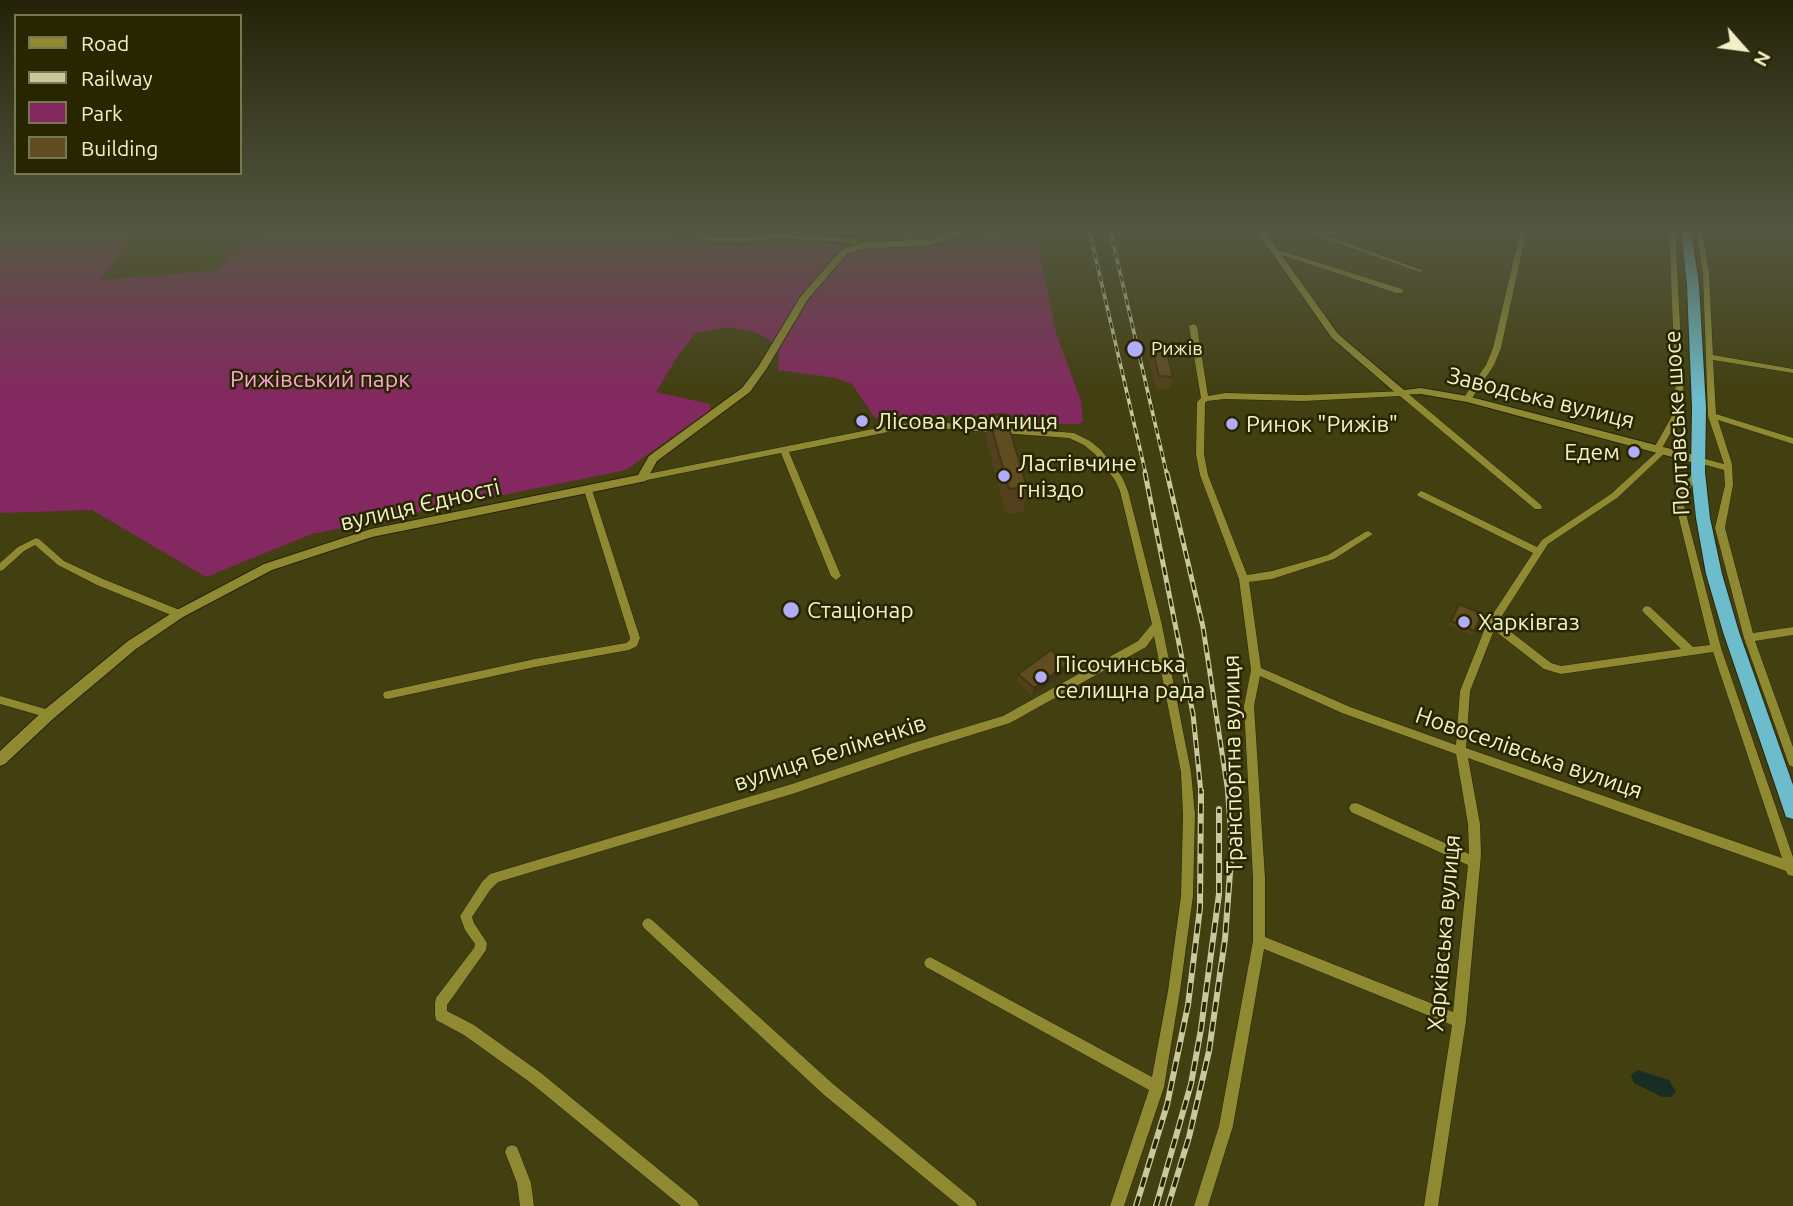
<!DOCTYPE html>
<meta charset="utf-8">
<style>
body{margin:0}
#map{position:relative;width:1793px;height:1206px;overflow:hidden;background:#423f10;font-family:Ubuntu,sans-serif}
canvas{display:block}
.legend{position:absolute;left:14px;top:14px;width:228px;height:161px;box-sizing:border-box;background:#282601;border:2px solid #787750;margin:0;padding:9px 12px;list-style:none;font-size:21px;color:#f1f0c6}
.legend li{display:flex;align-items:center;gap:14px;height:35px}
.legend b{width:35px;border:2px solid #787750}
.north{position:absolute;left:1709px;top:14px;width:70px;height:70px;-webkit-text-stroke:5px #282601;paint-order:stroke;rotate:118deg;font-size:19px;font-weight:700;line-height:28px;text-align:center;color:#f1f0c6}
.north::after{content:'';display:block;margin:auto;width:24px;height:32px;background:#f1f0c6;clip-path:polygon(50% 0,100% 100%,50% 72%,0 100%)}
</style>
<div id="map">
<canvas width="1793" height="1206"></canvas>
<ul class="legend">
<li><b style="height:9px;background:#8f8a32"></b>Road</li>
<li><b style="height:9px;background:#c9c89d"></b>Railway</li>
<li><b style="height:19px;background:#842861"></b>Park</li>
<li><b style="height:19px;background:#5f4c20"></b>Building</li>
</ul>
<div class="north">N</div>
</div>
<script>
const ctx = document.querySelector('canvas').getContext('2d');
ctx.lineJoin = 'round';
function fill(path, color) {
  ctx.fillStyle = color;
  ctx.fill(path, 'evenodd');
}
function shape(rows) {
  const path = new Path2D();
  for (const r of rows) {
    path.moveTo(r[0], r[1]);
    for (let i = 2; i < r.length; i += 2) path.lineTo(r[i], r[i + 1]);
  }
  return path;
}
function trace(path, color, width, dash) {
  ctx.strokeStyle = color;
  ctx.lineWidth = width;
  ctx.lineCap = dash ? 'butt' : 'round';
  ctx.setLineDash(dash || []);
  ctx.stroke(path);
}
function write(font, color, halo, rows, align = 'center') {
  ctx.font = font + ' Ubuntu,sans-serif';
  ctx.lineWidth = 5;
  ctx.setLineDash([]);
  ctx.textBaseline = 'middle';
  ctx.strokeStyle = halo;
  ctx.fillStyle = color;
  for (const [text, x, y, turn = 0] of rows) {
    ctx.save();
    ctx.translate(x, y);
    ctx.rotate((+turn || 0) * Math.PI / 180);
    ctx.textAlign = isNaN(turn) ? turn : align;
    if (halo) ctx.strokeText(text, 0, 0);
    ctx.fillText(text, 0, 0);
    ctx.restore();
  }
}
const green = shape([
 [0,229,139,229,100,280,213,271,221,266,254,234,286,229,667,229,709,246,818,243,909,250,943,244,994,229,1038,244,1056,333,1081,401,1083,421,1078,424,1053,424,962,415,875,418,852,384,836,378,778,370,779,353,770,340,752,331,728,327,696,333,679,354,656,392,710,404,710,410,626,470,312,534,206,577,92,510,0,513]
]);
const water = shape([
 [1638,1070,1669,1080,1676,1092,1671,1097,1662,1097,1634,1083,1631,1075]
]);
const minor = shape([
 [10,229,17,229,0,242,0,237,10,229],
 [223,229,277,229,274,231,226,231,223,229],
 [684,229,692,229,706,236,715,237,744,238,778,234,856,239,859,241,856,243,778,238,744,242,715,241,702,239,684,229],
 [900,229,906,229,916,245,915,246,911,246,900,229],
 [1298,229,1308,229,1424,271,1419,272,1298,229],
 [1521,229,1527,229,1501,348,1494,365,1470,401,1464,401,1463,399,1486,365,1493,348,1521,229],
 [1669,229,1675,229,1684,401,1679,418,1662,448,1667,448,1668,450,1617,498,1548,544,1498,622,1551,663,1561,666,1681,649,1644,613,1642,610,1644,607,1647,606,1650,607,1693,647,1710,645,1675,502,1678,492,1695,470,1701,470,1702,472,1685,495,1683,502,1721,648,1793,857,1793,876,1788,875,1786,871,1468,758,1480,824,1481,855,1466,1021,1438,1206,1424,1206,1452,1025,1264,949,1233,1126,1208,1206,1194,1206,1219,1126,1253,941,1253,878,1244,706,1251,670,1239,579,1200,475,1196,454,1197,402,1201,398,1189,326,1193,324,1197,326,1208,396,1225,393,1304,395,1405,391,1541,505,1542,507,1541,509,1535,509,1400,396,1304,401,1225,399,1207,401,1205,403,1204,454,1208,475,1247,575,1272,571,1328,555,1365,532,1368,531,1373,534,1334,559,1272,579,1249,582,1261,668,1350,707,1456,745,1460,691,1487,623,1533,553,1418,496,1417,494,1421,491,1424,492,1537,547,1542,540,1611,494,1658,451,1654,448,1671,418,1676,401,1669,229],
 [1494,630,1544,669,1561,674,1713,652,1782,858,1466,748,1470,691,1494,630],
 [1260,676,1342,713,1456,754,1468,824,1469,854,1359,804,1355,803,1351,804,1349,808,1351,812,1468,865,1453,1012,1265,937,1265,878,1254,706,1260,676],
 [1696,229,1702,229,1709,273,1713,355,1793,369,1793,373,1713,360,1716,414,1793,438,1793,444,1718,420,1732,464,1733,485,1725,528,1753,633,1793,627,1793,635,1755,641,1793,747,1793,767,1789,765,1788,762,1744,638,1715,528,1725,485,1724,470,1695,462,1694,460,1698,457,1724,464,1708,416,1703,273,1696,229],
 [1275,249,1402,289,1403,291,1402,293,1396,293,1273,252,1272,251,1275,249],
 [934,422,1074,433,1090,441,1101,450,1122,477,1128,491,1162,625,1191,772,1195,815,1193,896,1180,991,1164,1087,1124,1206,1110,1206,1149,1090,926,967,924,963,926,959,930,957,934,959,1152,1077,1168,991,1181,896,1183,815,1181,772,1154,636,1146,647,1010,723,913,753,792,794,498,882,490,890,472,917,474,923,487,943,486,950,447,1005,447,1011,474,1025,541,1073,697,1201,699,1206,681,1206,531,1083,464,1035,436,1020,435,1015,435,1003,436,998,474,948,475,944,465,930,460,916,482,882,490,874,792,784,913,743,1003,716,1138,641,1152,624,1120,491,1115,480,1095,454,1084,445,1069,438,934,428,898,430,789,452,841,576,836,580,831,576,781,453,642,481,638,478,642,475,898,424,934,422],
 [588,487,592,490,640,638,637,646,629,650,535,667,388,699,384,698,383,695,384,692,388,691,535,659,626,643,629,641,630,638,584,490,588,487],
 [36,538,39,539,64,561,103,579,182,611,184,614,182,617,176,617,97,585,58,565,35,545,24,551,3,570,0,571,0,563,18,547,36,538],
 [0,696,49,710,53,711,54,714,53,717,49,718,0,704,0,696],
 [648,918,652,920,833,1084,975,1201,977,1206,959,1206,823,1094,644,928,642,924,644,920,648,918],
 [512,1145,517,1147,531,1183,534,1206,520,1206,517,1183,505,1152,507,1147,512,1145]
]);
const tertiary = shape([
 [967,229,981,229,927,246,866,248,847,254,808,299,767,368,750,392,657,461,646,481,372,537,272,570,183,617,136,649,54,718,5,764,0,766,0,751,44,710,128,641,175,611,264,564,371,529,638,475,649,456,742,388,758,367,801,296,841,250,865,242,927,240,967,229],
 [1255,229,1263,229,1338,334,1404,390,1421,388,1467,396,1698,456,1703,460,1698,464,1467,402,1421,394,1398,395,1332,338,1255,229]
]);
const trunk = shape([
 [1681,229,1691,229,1699,285,1706,408,1705,472,1710,518,1722,574,1739,632,1793,785,1793,819,1786,817,1784,811,1723,632,1706,574,1696,518,1691,472,1692,408,1687,285,1681,229]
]);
const railFar2 = shape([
 [1089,229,1146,475],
 [1110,229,1167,475]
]);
const railFar1 = shape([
 [1145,473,1193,714,1201,793],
 [1167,473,1203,627,1228,793]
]);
const rail = shape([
 [1136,1206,1167,1105,1188,1005,1200,908,1201,791],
 [1156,1206,1191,1084,1201,1029,1219,894,1219,809],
 [1168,1206,1189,1137,1209,1051,1225,939,1232,846,1228,791]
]);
const wall = shape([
 [1152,348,1173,377,1170,389,1156,389,1150,361],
 [988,415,1027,487,1023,512,1006,514,986,440],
 [1459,604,1474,631,1471,635,1448,625],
 [1065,672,1032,696,1017,682,1018,674]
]);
const shadedWall = shape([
 [1067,664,1065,672,1032,696,1034,688]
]);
const building = shape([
 [1152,348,1166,348,1173,377,1159,376,1152,348],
 [1005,414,1027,487,1009,489,988,415,1005,414],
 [1459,604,1482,614,1474,631,1451,621,1459,604],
 [1051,650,1067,664,1034,688,1018,674,1051,650]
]);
const markers = [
 [1135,349,9,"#b2adfa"],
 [862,421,7,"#b2adfa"],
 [1232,424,7,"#b2adfa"],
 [1634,452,7,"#b2adfa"],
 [1004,476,7,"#b2adfa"],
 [791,610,9,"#b2adfa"],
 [1464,622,7,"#b2adfa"],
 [1041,677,7,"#b2adfa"]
];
const farPoinames = [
 ["Рижів",1151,349]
];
const parkNames = [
 ["Рижівський парк",320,379]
];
const streetNames = [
 ["Заводська вулиця",1541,398,14],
 ["Полтавське шосе",1677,423,-93],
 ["вулиця Єдності",420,505,-13],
 ["вулиця Беліменків",830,753,-18],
 ["Новоселівська вулиця",1529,753,19],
 ["Транспортна вулиця",1233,764,-91],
 ["Харківська вулиця",1444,933,-85]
];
const poiNames = [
 ["Лісова крамниця",876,421],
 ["Ринок \"Рижів\"",1246,424],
 ["Едем",1620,452,"right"],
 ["Ластівчине",1018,463],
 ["гніздо",1018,489],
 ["Стаціонар",807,610],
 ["Харківгаз",1478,622],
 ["Пісочинська",1055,664],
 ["селищна рада",1055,690]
];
fill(green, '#842861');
fill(water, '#182e25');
trace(minor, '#27250a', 1);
trace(tertiary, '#27250a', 2);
trace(trunk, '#27250a', 2);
fill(minor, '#8f8a32');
fill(tertiary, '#8f8a32');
fill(trunk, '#6cbccb');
trace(railFar2, '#c9c89d', 3.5);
trace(railFar1, '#c9c89d', 5);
trace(rail, '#c9c89d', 6);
trace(railFar2, '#282601', 2, [6]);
trace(railFar1, '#282601', 2.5, [8]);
trace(rail, '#282601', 3.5, [10]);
fill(wall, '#52411c');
fill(shadedWall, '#423516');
fill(building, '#5f4c20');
trace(building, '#423516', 2);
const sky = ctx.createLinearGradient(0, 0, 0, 398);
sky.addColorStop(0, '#242309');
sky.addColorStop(0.58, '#545842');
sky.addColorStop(1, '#54584200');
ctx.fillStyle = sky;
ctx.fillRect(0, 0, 1793, 398);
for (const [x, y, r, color] of markers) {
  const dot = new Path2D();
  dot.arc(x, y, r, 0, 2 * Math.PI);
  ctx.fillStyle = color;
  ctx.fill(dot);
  trace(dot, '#282601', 2.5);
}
write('19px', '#f1f0c6', '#282601', farPoinames, 'left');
write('23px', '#fca5d4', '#282601', parkNames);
write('23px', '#f1f0c6', '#282601', streetNames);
write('23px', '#f1f0c6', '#282601', poiNames, 'left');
</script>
